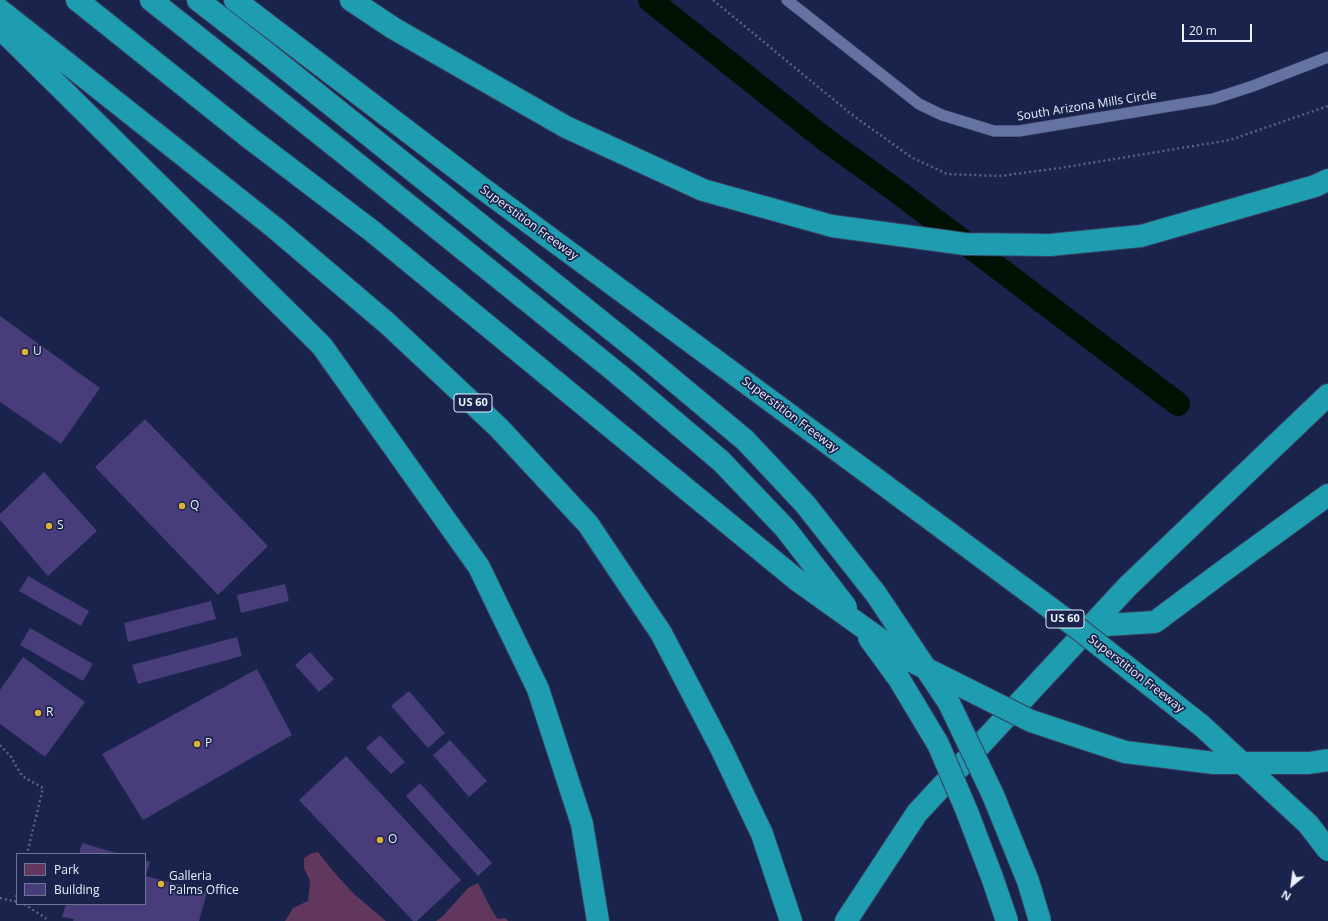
<!DOCTYPE html>
<style>
body{margin:0}
#map{position:relative;width:1328px;height:921px;overflow:hidden;background:#19234c;font-family:"Open Sans",sans-serif}
canvas{display:block}
.legend{position:absolute;left:16px;top:853px;width:130px;height:52px;box-sizing:border-box;background:#19234c;border:1px solid #6d7592;margin:0;padding:5px 7px;list-style:none;font-size:12px;color:#ecf0fb}
.legend li{display:flex;align-items:center;gap:8px;height:20px}
.legend b{width:20px;border:1px solid #6d7592}
.north{position:absolute;left:1272px;top:865px;width:40px;height:40px;-webkit-text-stroke:3px #19234c;paint-order:stroke;rotate:209deg;font-size:11px;font-weight:700;line-height:16px;text-align:center;color:#ecf0fb}
.north::after{content:'';display:block;margin:auto;width:14px;height:18px;background:#ecf0fb;clip-path:polygon(50% 0,100% 100%,50% 72%,0 100%)}
.scale{position:absolute;left:1182px;top:24px;width:70px;height:18px;box-sizing:border-box;border:2px solid #ecf0fb;border-top:0;padding-left:5px;font-size:12px;line-height:14px;white-space:nowrap;color:#ecf0fb;-webkit-text-stroke:3px #19234c;paint-order:stroke}
</style>
<div id="map">
<canvas width="1328" height="921"></canvas>
<ul class="legend">
<li><b style="height:11px;background:#62375e"></b>Park</li>
<li><b style="height:11px;background:#483c7a"></b>Building</li>
</ul>
<div class="north">N</div>
<div class="scale">20 m</div>
</div>
<script>
const ctx = document.querySelector('canvas').getContext('2d');
ctx.lineJoin = 'round';
function fill(path, color) {
  ctx.fillStyle = color;
  ctx.fill(path, 'evenodd');
}
function shape(rows) {
  const path = new Path2D();
  for (const r of rows) {
    path.moveTo(r[0], r[1]);
    for (let i = 2; i < r.length; i += 2) path.lineTo(r[i], r[i + 1]);
  }
  return path;
}
function trace(path, color, width, dash) {
  ctx.strokeStyle = color;
  ctx.lineWidth = width;
  ctx.lineCap = dash ? 'butt' : 'round';
  ctx.setLineDash(dash || []);
  ctx.stroke(path);
}
function write(font, color, halo, rows, align = 'center') {
  ctx.font = font + ' "Open Sans",sans-serif';
  ctx.lineWidth = 3.5;
  ctx.setLineDash([]);
  ctx.textBaseline = 'middle';
  ctx.strokeStyle = halo;
  ctx.fillStyle = color;
  for (const [text, x, y, turn = 0] of rows) {
    ctx.save();
    ctx.translate(x, y);
    ctx.rotate((+turn || 0) * Math.PI / 180);
    ctx.textAlign = isNaN(turn) ? turn : align;
    if (halo) ctx.strokeText(text, 0, 0);
    ctx.fillText(text, 0, 0);
    ctx.restore();
  }
}
const green = shape([
 [318,852,333,871,353,893,386,921,285,921,293,908,308,901,310,881,304,868,304,858,312,853],
 [478,883,494,914,498,919,506,918,508,921,436,921,442,917,468,888]
]);
const canal = shape([
 [650,0,826,140,894,189,1178,404]
]);
const building = shape([
 [0,316,100,388,61,444,0,402],
 [145,419,268,546,218,595,95,467],
 [44,472,97,531,48,576,0,520,0,514],
 [28,576,89,611,81,626,19,591],
 [285,584,289,601,241,613,237,595],
 [211,601,216,619,128,642,124,623],
 [30,628,93,664,83,681,20,645],
 [237,637,242,656,138,684,132,665],
 [310,652,334,679,319,692,295,665],
 [23,657,85,702,45,757,0,724,0,690],
 [257,669,292,735,143,820,102,754],
 [409,691,445,733,428,748,391,706],
 [380,735,405,762,391,774,366,748],
 [450,740,487,781,469,797,433,755],
 [346,756,461,880,417,921,413,921,299,800],
 [420,783,492,863,478,876,406,796],
 [82,843,120,854,79,854],
 [145,860,150,862,146,876,207,892,199,921,73,921,74,919,62,917,66,904,145,904]
]);
const path = shape([
 [713,0,851,114,911,157,947,174,1000,176,1060,168,1230,140,1328,106],
 [0,745,11,757,22,776,43,788,27,854],
 [0,898,17,902],
 [15,902,17,893],
 [24,904,44,917,48,921]
]);
const service = shape([
 [787,0,919,104,942,115,994,131,1019,131,1213,99,1253,86,1328,57]
]);
const motorway = shape([
 [77,0,247,136],
 [151,0,340,150,617,373,721,461],
 [198,0,265,52,643,355,745,440],
 [235,0,482,188,783,410],
 [351,0,393,28,566,127,703,190,832,226,965,244,1050,245,1141,236,1315,186,1328,180],
 [0,10,275,228,388,324,499,428,588,524,661,633,722,750,762,834,791,921],
 [0,28,322,346,479,567,538,689,582,824,598,921],
 [1090,626,1155,622,1222,572,1328,495],
 [846,921,917,813,1128,586,1328,395]
]);
const motorwayBridge = shape([
 [247,136,372,231,494,331,797,580,909,660,1031,721,1125,752,1214,763,1309,763,1328,760],
 [783,410,1080,630,1202,726,1308,824,1328,850],
 [745,440,805,504,876,594,949,703,993,795,1028,881,1040,921],
 [721,461,785,528,846,607],
 [869,638,899,679,938,744,966,809,992,877,1007,921]
]);
const markers = [
 [25,352,4,"#dbb233"],
 [182,506,4,"#dbb233"],
 [49,526,4,"#dbb233"],
 [38,713,4,"#dbb233"],
 [197,744,4,"#dbb233"],
 [380,840,4,"#dbb233"],
 [161,884,4,"#dbb233"]
];
const shields = [
 [473,403,38],
 [1065,619,38]
];
const shieldNames = [
 ["US 60",473,403],
 ["US 60",1065,619]
];
const streetNames = [
 ["South Arizona Mills Circle",1087,106,-9],
 ["Superstition Freeway",529,223,36],
 ["Superstition Freeway",790,415,37],
 ["Superstition Freeway",1136,674,38]
];
const poiNames = [
 ["U",33,352],
 ["Q",190,506],
 ["S",57,526],
 ["R",46,713],
 ["P",205,744],
 ["O",388,840],
 ["Galleria",169,877],
 ["Palms Office",169,891]
];
fill(green, '#62375e');
trace(canal, '#011104', 24);
fill(building, '#483c7a');
trace(service, '#383d5d', 12);
trace(motorway, '#383d5d', 24);
trace(path, '#5a6282', 2.5, [2, 3]);
trace(service, '#6473a2', 11);
trace(motorway, '#1d9daf', 22);
trace(motorwayBridge, '#383d5d', 24, []);
trace(motorwayBridge, '#1d9daf', 22);
for (const [x, y, r, color] of markers) {
  const dot = new Path2D();
  dot.arc(x, y, r, 0, 2 * Math.PI);
  ctx.fillStyle = color;
  ctx.fill(dot);
  trace(dot, '#19234c', 1.5);
}
for (const [x, y, w] of shields) {
  const box = new Path2D();
  box.roundRect(x - w / 2, y - 9, w, 18, 3);
  ctx.fillStyle = '#19234c';
  ctx.fill(box);
  trace(box, '#ecf0fb', 1);
}
write('bold 11px', '#ecf0fb', null, shieldNames);
write('12px', '#ecf0fb', '#19234c', streetNames);
write('12px', '#ecf0fb', '#19234c', poiNames, 'left');
</script>
